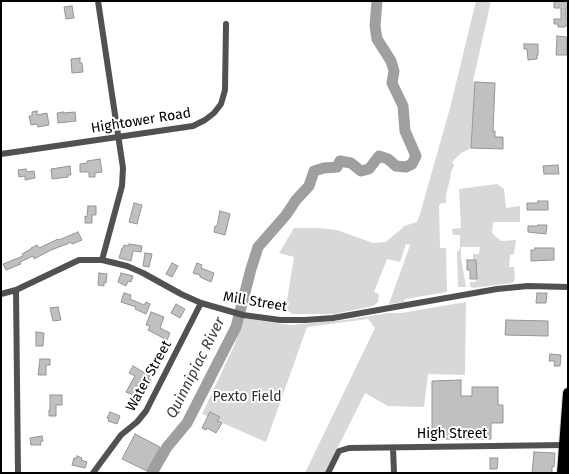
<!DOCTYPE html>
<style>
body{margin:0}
#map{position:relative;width:569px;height:474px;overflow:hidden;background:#fff;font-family:"Fira Sans",sans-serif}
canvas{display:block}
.frame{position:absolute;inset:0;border:2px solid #000;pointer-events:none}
</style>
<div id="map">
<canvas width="569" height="474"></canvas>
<div class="frame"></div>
</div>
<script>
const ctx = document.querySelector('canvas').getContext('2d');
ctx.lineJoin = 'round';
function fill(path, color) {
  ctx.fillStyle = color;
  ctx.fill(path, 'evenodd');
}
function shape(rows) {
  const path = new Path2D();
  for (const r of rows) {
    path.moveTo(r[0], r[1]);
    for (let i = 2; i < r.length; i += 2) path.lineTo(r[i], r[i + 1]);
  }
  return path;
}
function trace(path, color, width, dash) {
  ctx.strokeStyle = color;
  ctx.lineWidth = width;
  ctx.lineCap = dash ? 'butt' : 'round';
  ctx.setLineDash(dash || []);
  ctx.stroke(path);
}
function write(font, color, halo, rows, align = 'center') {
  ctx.font = font + ' "Fira Sans",sans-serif';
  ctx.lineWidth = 4;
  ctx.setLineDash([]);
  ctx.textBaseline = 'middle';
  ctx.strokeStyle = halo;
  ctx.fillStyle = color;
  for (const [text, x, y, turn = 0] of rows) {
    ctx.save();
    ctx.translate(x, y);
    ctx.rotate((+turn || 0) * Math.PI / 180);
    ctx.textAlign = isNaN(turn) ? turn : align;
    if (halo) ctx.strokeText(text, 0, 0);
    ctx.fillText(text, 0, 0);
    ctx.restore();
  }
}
const green = shape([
 [476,1,491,1,473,81,475,82,471,148,461,153,452,162,454,165,450,175,451,175,446,195,446,203,441,203,439,206,440,248,446,248,447,292,405,299,404,302,389,304,410,245,406,244,400,262,387,259,374,292,379,294,378,302,373,306,334,314,293,314,288,311,286,306,294,257,279,253,294,228,320,228,337,230,373,243,386,242,395,234,399,231,404,226,417,222,420,214,450,108],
 [497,184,504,189,506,208,520,206,520,222,493,222,492,233,501,241,516,240,514,254,510,255,509,267,514,267,515,279,512,283,473,288,470,286,470,282,475,282,477,279,476,260,473,260,473,254,479,254,480,247,461,247,461,258,466,287,458,287,457,252,460,250,460,235,453,235,452,229,461,228,459,189],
 [466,302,465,375,428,374,424,407,388,406,365,393,325,473,305,473,375,328,368,319,307,327,266,442,202,414,235,344,243,318,290,325,345,320,389,313,401,313]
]);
const river = shape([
 [152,473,167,447,187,423,236,327,251,269,258,247,286,215,296,200,309,186,314,171,324,168,337,167,340,161,351,163,361,171,369,169,379,156,388,159,396,166,406,167,412,164,416,156,405,131,403,106,392,83,394,71,391,61,377,39,375,26,377,1]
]);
const building = shape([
 [558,1,568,1,568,8,566,8,566,20,568,20,568,26,565,26,565,27,558,27,558,24,554,24,554,19,561,19,561,8,554,8,554,2,558,1],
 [72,6,74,18,66,19,64,7,72,6],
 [557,36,567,37,567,55,556,55,557,36],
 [524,44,538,44,538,55,537,55,537,59,528,60,527,49,524,49,524,44],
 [80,58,80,63,82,63,83,72,72,73,71,59,80,58],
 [475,82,495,83,493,131,495,131,495,137,503,137,503,149,471,148,475,82],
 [37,111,37,115,47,113,49,125,38,127,37,124,31,125,29,116,32,116,32,112,37,111],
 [63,112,63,113,75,112,76,121,58,123,57,113,63,112],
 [100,159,102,172,95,173,95,177,89,177,89,172,80,172,80,164,87,163,87,161,100,159],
 [558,165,559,174,544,174,543,166,558,165],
 [70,166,71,175,68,175,68,177,52,179,51,169,70,166],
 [26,169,27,172,34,171,35,178,25,180,25,176,19,177,18,170,26,169],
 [538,201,548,201,548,210,527,210,527,203,538,203,538,201],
 [134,203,142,205,137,224,129,222,134,203],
 [88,206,96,206,96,215,92,215,92,223,85,223,85,216,87,217,88,206],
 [220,211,230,214,225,235,214,232,215,226,217,226,220,211],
 [538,225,547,225,546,234,528,232,528,226,538,226,538,225],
 [78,232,82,240,72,244,71,242,67,244,51,250,34,259,33,256,20,262,21,264,6,270,3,264,23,256,22,254,31,249,31,248,37,245,39,248,58,239,59,240,78,232],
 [129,244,142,246,141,252,133,251,131,261,119,258,122,248,123,248,124,245,129,246,129,244],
 [535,248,554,248,554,260,531,261,531,250,535,250,535,248],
 [145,253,152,254,149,267,143,266,145,253],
 [467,260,476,260,477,279,470,279,470,270,467,270,467,260],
 [172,263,178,266,172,277,166,274,172,263],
 [197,263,202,265,201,268,214,273,211,282,200,277,200,275,193,273,197,263],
 [99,273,107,274,106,283,104,282,104,286,98,285,99,273],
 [121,273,133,276,131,282,128,281,126,286,118,282,121,273],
 [124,293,131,295,130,299,144,305,146,302,150,304,146,314,135,309,136,307,121,302,124,293],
 [537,293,547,293,546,303,536,303,537,293],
 [176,304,185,309,180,318,171,313,176,304],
 [58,307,61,320,53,321,50,308,58,307],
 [151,312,164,317,160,328,170,333,167,340,148,330,150,326,146,325,151,312],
 [506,320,548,321,548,336,505,335,506,320],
 [36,332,44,333,43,346,36,346,36,332],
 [550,354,561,355,560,366,554,366,555,361,549,361,550,354],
 [40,359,50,359,50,365,46,365,46,375,38,375,40,359],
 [133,366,150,376,148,378,151,380,148,387,140,382,138,386,136,386,133,395,126,392,135,376,129,373,133,366],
 [461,380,461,396,472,396,472,387,498,387,498,405,503,405,503,423,491,423,491,439,432,439,432,381,461,380],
 [50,395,62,395,62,405,56,405,56,416,49,416,49,410,50,410,50,395],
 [110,412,120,416,117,424,108,421,109,419,107,418,110,412],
 [210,412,220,417,217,421,222,423,216,433,207,428,206,430,202,428,210,412],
 [135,434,160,447,147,471,122,459,135,434],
 [42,436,43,441,40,442,41,445,31,445,30,438,42,436],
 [534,452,555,453,554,467,552,467,552,473,532,473,534,452],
 [77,456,82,458,81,460,87,462,85,468,72,465,74,458,77,458,77,456],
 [490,458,498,458,497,469,490,469,490,458]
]);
const minor = shape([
 [98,1,123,168,122,186,102,260],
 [1,154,193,126,205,120,214,113,221,104,225,90,226,24],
 [16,290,18,473],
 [1,294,16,290,79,260,102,260,127,266,143,273,181,294,201,303,243,315,280,320,305,320,333,318,497,289,528,286,568,287],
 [393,448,394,473],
 [93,473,121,435,137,422,146,411,201,303],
 [328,473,339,451,349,448,564,445]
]);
const trunk = shape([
 [562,473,568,393]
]);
const streetNames = [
 ["Hightower Road",141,121,-9],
 ["Mill Street",255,302,9],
 ["Water Street",149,376,-61],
 ["High Street",452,434]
];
const parkNames = [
 ["Pexto Field",247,397]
];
const waterNames = [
 ["Quinnipiac River",196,368,-63]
];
fill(green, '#d8d8d8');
trace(river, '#9f9f9f', 11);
fill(building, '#c0c0c0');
trace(building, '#959595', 1);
trace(trunk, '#dbdbdb', 12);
trace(minor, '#515151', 6);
trace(trunk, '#000', 10);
write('14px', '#000', '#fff', streetNames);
write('14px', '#2f2f2f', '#fff', parkNames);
write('italic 15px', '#404040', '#fff', waterNames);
</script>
